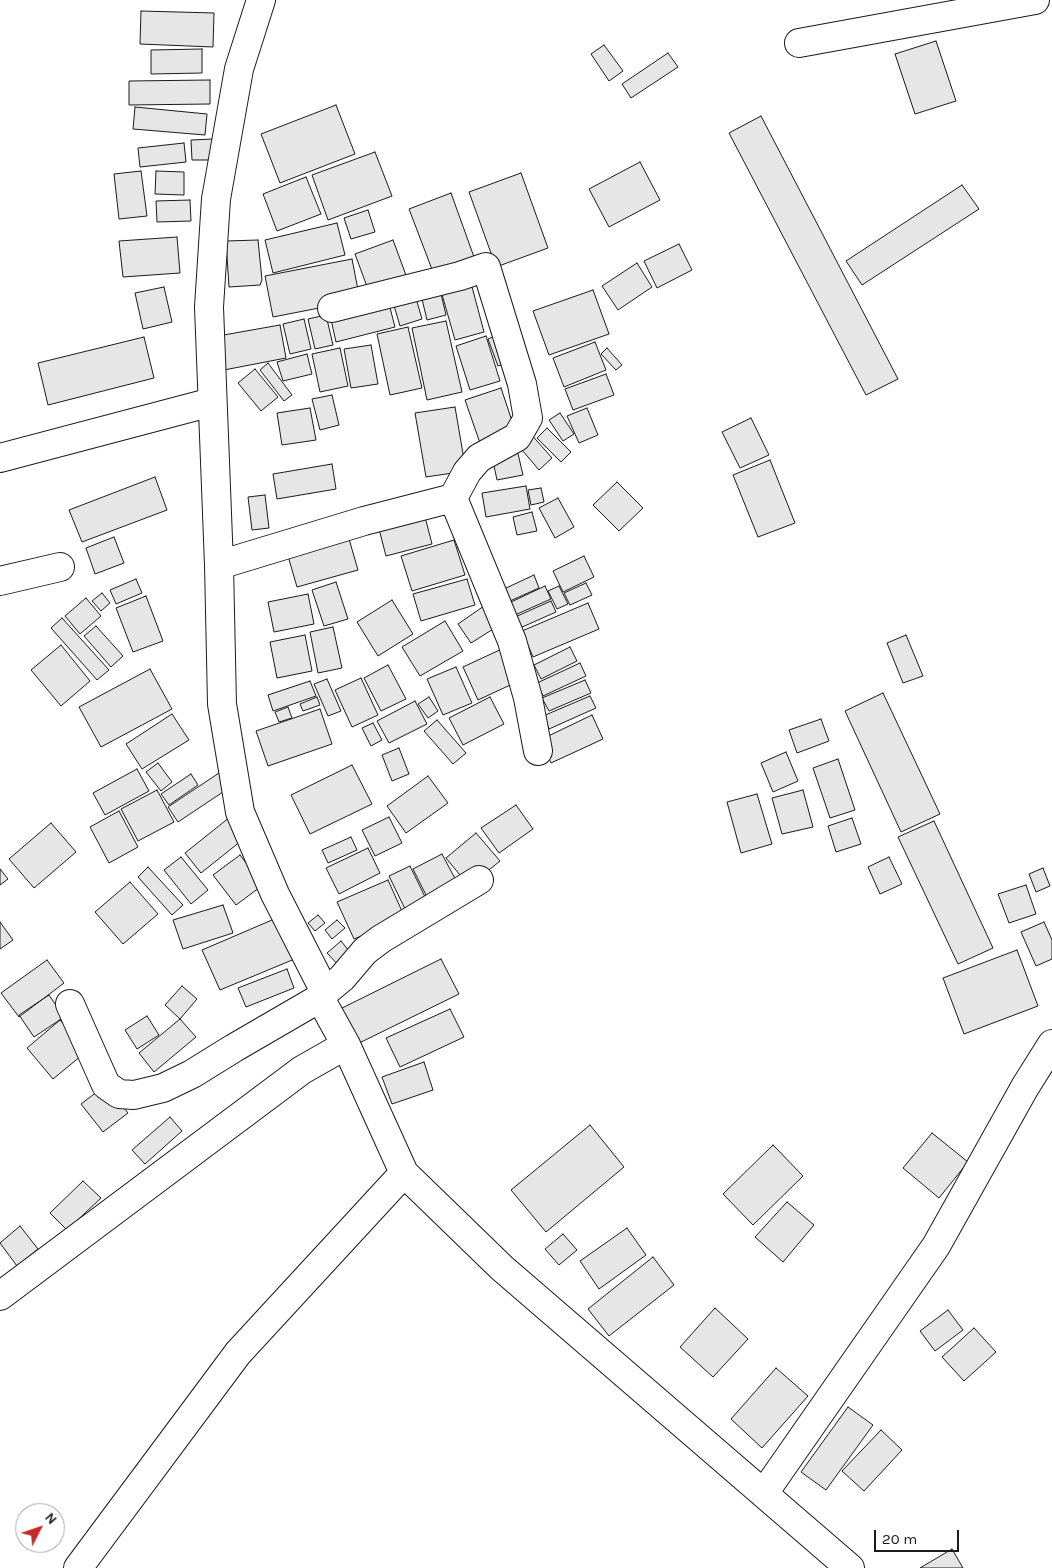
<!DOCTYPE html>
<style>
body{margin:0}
#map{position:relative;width:1052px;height:1568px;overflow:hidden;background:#fff;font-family:Karla,sans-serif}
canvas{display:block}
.north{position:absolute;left:15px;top:1503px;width:50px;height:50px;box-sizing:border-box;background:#fff;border:1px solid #a3a3a3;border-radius:50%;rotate:49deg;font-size:14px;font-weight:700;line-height:20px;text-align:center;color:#1a1a1a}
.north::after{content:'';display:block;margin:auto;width:18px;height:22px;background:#c62828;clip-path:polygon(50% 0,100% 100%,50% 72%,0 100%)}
.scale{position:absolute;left:874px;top:1530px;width:85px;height:22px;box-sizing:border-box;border:2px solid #1a1a1a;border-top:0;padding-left:6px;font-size:15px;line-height:18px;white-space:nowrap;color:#1a1a1a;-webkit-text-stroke:4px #fff;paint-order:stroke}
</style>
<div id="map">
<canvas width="1052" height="1568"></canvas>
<div class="north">N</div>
<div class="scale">20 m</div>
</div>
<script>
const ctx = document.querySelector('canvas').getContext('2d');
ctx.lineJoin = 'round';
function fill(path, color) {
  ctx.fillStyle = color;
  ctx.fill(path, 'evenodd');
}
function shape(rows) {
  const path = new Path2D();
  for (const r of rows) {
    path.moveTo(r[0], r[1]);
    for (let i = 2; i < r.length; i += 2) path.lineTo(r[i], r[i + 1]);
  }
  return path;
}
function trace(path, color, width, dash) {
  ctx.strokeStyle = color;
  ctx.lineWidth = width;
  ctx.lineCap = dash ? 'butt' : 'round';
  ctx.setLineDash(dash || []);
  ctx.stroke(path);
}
const building = shape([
 [141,11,214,13,213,47,140,44,141,11],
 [936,41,956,101,915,114,895,54,936,41],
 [604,45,623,71,609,81,591,54,604,45],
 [202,49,202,73,151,74,151,50,202,49],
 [668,53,678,67,631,98,622,84,668,53],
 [210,80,210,104,129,105,129,81,210,80],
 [336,105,355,154,280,183,261,134,336,105],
 [135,107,207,114,205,135,133,129,135,107],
 [761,116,898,379,866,395,729,133,761,116],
 [213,139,213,160,192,160,191,140,213,139],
 [184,143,186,162,140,167,138,148,184,143],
 [375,152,392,196,328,220,312,175,375,152],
 [640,162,660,200,609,227,589,189,640,162],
 [141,171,147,216,119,219,114,174,141,171],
 [156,171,184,172,184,195,155,194,156,171],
 [521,173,548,248,496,267,469,192,521,173],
 [306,177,321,214,277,231,263,194,306,177],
 [962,185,979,209,862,285,846,261,962,185],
 [451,193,474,257,433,272,409,209,451,193],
 [190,200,191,221,157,222,156,201,190,200],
 [368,210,375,232,351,239,344,218,368,210],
 [337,223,345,255,273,273,265,240,337,223],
 [177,237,180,273,123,277,119,241,177,237],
 [258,240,262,280,260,285,229,287,226,241,258,240],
 [393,240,407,278,369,292,355,254,393,240],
 [679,244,692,270,657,288,644,261,679,244],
 [352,259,360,300,273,317,265,276,352,259],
 [637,263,652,287,618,310,602,286,637,263],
 [471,283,484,332,455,340,441,291,471,283],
 [164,287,172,322,143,329,135,293,164,287],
 [593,290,609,334,549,355,533,311,593,290],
 [441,294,446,315,427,320,422,299,441,294],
 [415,295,422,319,400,326,393,302,415,295],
 [388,300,395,327,336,342,330,315,388,300],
 [326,315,333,345,315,349,308,319,326,315],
 [304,319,311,349,290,354,283,324,304,319],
 [446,321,462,392,427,400,412,328,446,321],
 [280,325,286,358,224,370,218,336,280,325],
 [408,327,422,388,390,395,377,334,408,327],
 [502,333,512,361,498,366,488,339,502,333],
 [486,336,500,381,470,390,456,346,486,336],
 [144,337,154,378,48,405,38,363,144,337],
 [595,342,606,370,564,387,553,358,595,342],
 [371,345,378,384,351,388,344,349,371,345],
 [340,348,348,386,320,392,312,354,340,348],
 [607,348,622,365,616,370,601,354,607,348],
 [307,354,312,374,283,381,277,362,307,354],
 [268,363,292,395,284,401,260,370,268,363],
 [255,369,278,397,261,411,238,383,255,369],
 [606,374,614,395,573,410,565,389,606,374],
 [501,388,515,430,480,443,465,400,501,388],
 [332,395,339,425,320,430,312,399,332,395],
 [455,407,466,471,426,477,415,413,455,407],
 [310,408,316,440,282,445,277,413,310,408],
 [587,408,598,435,579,443,567,416,587,408],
 [560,413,574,434,563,441,549,420,560,413],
 [751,418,769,455,740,468,722,432,751,418],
 [547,428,571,452,561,462,537,438,547,428],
 [530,433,552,458,539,470,517,444,530,433],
 [515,441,523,475,497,480,490,447,515,441],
 [770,460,795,523,758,537,733,475,770,460],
 [332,464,336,489,277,499,273,474,332,464],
 [155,477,167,510,82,542,69,510,155,477],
 [617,482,643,508,619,531,593,505,617,482],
 [526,486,530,509,486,517,482,493,526,486],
 [541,488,544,502,531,505,528,490,541,488],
 [265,495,269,528,252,530,248,497,265,495],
 [558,498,574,527,555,538,539,508,558,498],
 [532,512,537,531,517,535,513,517,532,512],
 [424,513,432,544,386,556,378,525,424,513],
 [347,532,358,570,297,587,286,549,347,532],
 [114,537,124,563,95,574,86,548,114,537],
 [454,540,465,575,412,591,401,556,454,540],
 [584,556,594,577,563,592,553,571,584,556],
 [534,575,539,588,510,601,504,589,534,575],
 [136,579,142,593,116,604,110,590,136,579],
 [467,579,475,605,421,621,413,594,467,579],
 [336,582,348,619,324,626,312,590,336,582],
 [586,583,592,595,570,605,564,593,586,583],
 [545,586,551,599,515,615,509,603,545,586],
 [559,586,568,604,557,609,548,591,559,586],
 [102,593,110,603,101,611,92,601,102,593],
 [308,594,314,624,274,632,268,602,308,594],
 [146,596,163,641,133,652,116,608,146,596],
 [86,598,101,616,80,634,65,616,86,598],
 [392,600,413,634,378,656,357,622,392,600],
 [551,601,556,612,520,628,515,617,551,601],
 [588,603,599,629,533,657,522,631,588,603],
 [484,606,498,626,471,643,458,624,484,606],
 [62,618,109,670,97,680,51,628,62,618],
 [445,621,463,651,420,676,402,647,445,621],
 [96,626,123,656,111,667,84,636,96,626],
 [333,627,342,668,318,673,310,632,333,627],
 [305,635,312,671,277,678,270,642,305,635],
 [906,635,923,676,903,683,887,643,906,635],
 [61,645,90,681,61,706,31,670,61,645],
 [506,647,521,680,478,700,463,667,506,647],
 [570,647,577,661,541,679,534,665,570,647],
 [580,663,586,676,543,696,537,683,580,663],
 [388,665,406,699,381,711,364,678,388,665],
 [456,667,472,703,443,715,427,679,456,667],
 [150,669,172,709,101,747,79,707,150,669],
 [361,678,378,715,352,727,335,690,361,678],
 [327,679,341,711,328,716,314,684,327,679],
 [585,680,591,693,549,711,542,698,585,680],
 [310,681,316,696,273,711,268,695,310,681],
 [883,693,940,814,901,832,845,711,883,693],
 [590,696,596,708,549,729,543,716,590,696],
 [317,697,320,705,303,711,300,704,317,697],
 [429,697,438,711,428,718,418,704,429,697],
 [490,697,504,724,463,745,449,718,490,697],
 [415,701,427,724,389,743,377,721,415,701],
 [288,707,292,718,279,722,275,712,288,707],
 [320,709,332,744,268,766,256,731,320,709],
 [172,714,189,740,142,769,126,744,172,714],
 [592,715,603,739,551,763,540,740,592,715],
 [821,719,829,741,797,753,789,730,821,719],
 [437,720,466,753,453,764,424,731,437,720],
 [373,723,382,740,371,746,362,728,373,723],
 [399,748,409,774,392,781,382,755,399,748],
 [786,752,798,781,773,792,761,763,786,752],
 [838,759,855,810,830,818,813,768,838,759],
 [158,763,172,782,161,791,146,772,158,763],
 [352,765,372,804,310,834,291,795,352,765],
 [137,769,149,791,105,815,93,793,137,769],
 [219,773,229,788,178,822,168,807,219,773],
 [191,774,198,785,169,805,161,794,191,774],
 [428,776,448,803,406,833,387,806,428,776],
 [157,790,174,822,138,841,121,809,157,790],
 [803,790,813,827,782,834,772,798,803,790],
 [757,794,772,844,741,853,727,802,757,794],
 [516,805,533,829,499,853,481,828,516,805],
 [119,811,138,847,109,863,90,827,119,811],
 [230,817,246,837,201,873,185,853,230,817],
 [389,817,402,843,375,856,362,830,389,817],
 [852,818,861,844,836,852,828,826,852,818],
 [934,821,993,948,958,964,898,837,934,821],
 [51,823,76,852,34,888,9,859,51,823],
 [476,833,500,861,469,886,446,858,476,833],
 [351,837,357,850,328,863,322,850,351,837],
 [368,848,380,873,339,894,326,868,368,848],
 [442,854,461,890,431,905,413,869,442,854],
 [240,855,263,885,236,905,213,875,240,855],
 [181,857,208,890,191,904,164,870,181,857],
 [889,857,902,884,880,894,868,867,889,857],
 [410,866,429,905,408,915,389,876,410,866],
 [148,867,183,905,172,915,138,877,148,867],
 [1043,868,1050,886,1036,892,1029,874,1043,868],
 [0,869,8,879,0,885,0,869],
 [388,880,405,918,354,939,337,902,388,880],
 [130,882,158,914,123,944,95,912,130,882],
 [1026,885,1036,914,1009,923,998,894,1026,885],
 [223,905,233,933,183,949,173,920,223,905],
 [318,915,325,923,315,931,308,923,318,915],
 [279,917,297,958,220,990,202,950,279,917],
 [337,920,345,928,332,939,325,930,337,920],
 [0,922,13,940,0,949,0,922],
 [1044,922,1052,940,1052,959,1036,966,1021,932,1044,922],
 [341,941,354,957,341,968,327,953,341,941],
 [1017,950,1038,1006,964,1034,943,978,1017,950],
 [441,959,459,994,349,1048,332,1013,441,959],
 [47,960,64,983,19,1017,1,993,47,960],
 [287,969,294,988,246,1007,238,988,287,969],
 [182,986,197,999,180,1019,165,1005,182,986],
 [49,995,64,1017,34,1037,19,1015,49,995],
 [450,1009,464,1037,400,1067,386,1038,450,1009],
 [147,1016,159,1035,137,1049,125,1030,147,1016],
 [180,1019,196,1037,154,1072,139,1053,180,1019],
 [60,1020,87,1051,53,1079,27,1048,60,1020],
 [424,1062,433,1090,392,1104,382,1077,424,1062],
 [106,1085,128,1113,103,1132,81,1104,106,1085],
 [170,1117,182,1131,145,1164,132,1150,170,1117],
 [590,1125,624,1167,546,1232,511,1190,590,1125],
 [932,1133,968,1162,939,1198,903,1168,932,1133],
 [773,1145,803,1176,753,1225,723,1194,773,1145],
 [83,1181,101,1198,67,1230,50,1213,83,1181],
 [787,1202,814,1225,783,1262,755,1237,787,1202],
 [20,1226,38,1249,17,1266,0,1243,20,1226],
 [627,1228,646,1255,599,1289,580,1261,627,1228],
 [563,1234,577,1250,559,1265,545,1249,563,1234],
 [653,1257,674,1285,609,1336,588,1309,653,1257],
 [715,1308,748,1339,713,1377,680,1347,715,1308],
 [948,1310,963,1330,935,1351,920,1331,948,1310],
 [974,1328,996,1352,964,1381,942,1357,974,1328],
 [776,1368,808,1396,762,1448,731,1419,776,1368],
 [848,1407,873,1425,826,1490,801,1472,848,1407],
 [881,1430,902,1450,864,1491,842,1471,881,1430],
 [952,1549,963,1568,920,1568,952,1549]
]);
const minor = shape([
 [261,0,239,69,216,199,209,307,219,565,222,704,240,812,275,894,325,992,320,998,346,1045,404,1173,502,1268,850,1568],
 [799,43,1035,0],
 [0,458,212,402],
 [453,498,512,641,528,698,538,751],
 [219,565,364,521,453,498,467,472,479,458,517,437,528,418,522,384,486,267,460,276,332,308],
 [0,581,60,567],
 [325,992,342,978,365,951,381,939,479,880],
 [70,1004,106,1085,119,1094,134,1095,163,1088,192,1074,234,1048,320,998],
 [0,1296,302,1070,346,1045],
 [764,1493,936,1246,1025,1087,1052,1044],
 [78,1568,238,1353,404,1173]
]);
fill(building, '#e6e6e6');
trace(building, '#1a1a1a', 1);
trace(minor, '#1a1a1a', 30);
trace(minor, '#fff', 28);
</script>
